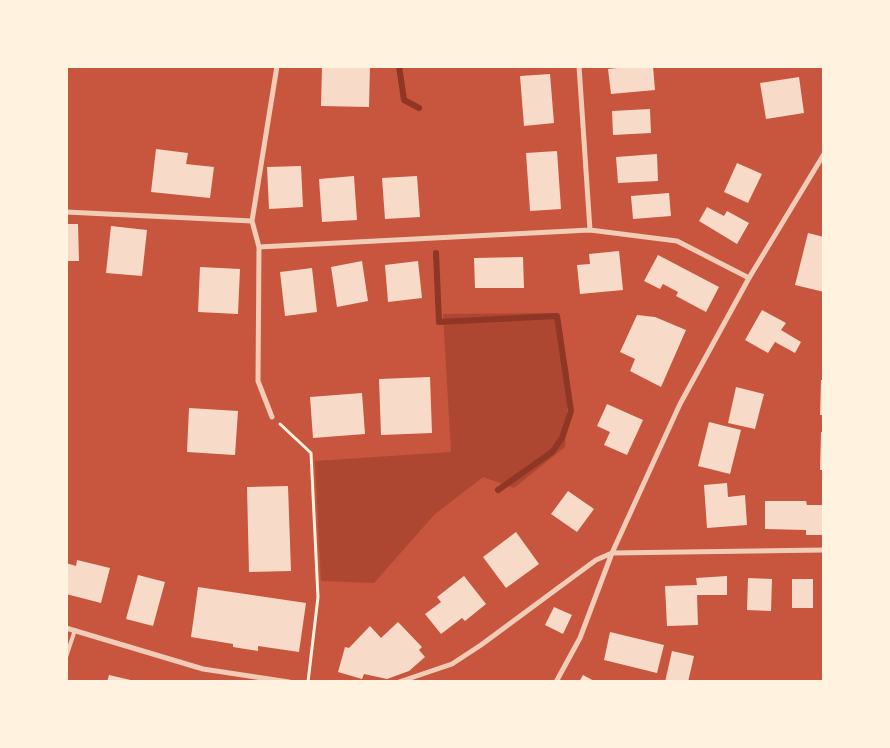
<!DOCTYPE html>
<style>
body{margin:0}
#map{position:relative;width:890px;height:748px;overflow:hidden;background:#c8553d;font-family:"Golos Text",sans-serif}
canvas{display:block}
.frame{position:absolute;inset:0;border:68px solid #fff3e0;pointer-events:none}
</style>
<div id="map">
<canvas width="890" height="748"></canvas>
<div class="frame"></div>
</div>
<script>
const ctx = document.querySelector('canvas').getContext('2d');
ctx.lineJoin = 'round';
function fill(path, color) {
  ctx.fillStyle = color;
  ctx.fill(path, 'evenodd');
}
function shape(rows) {
  const path = new Path2D();
  for (const r of rows) {
    path.moveTo(r[0], r[1]);
    for (let i = 2; i < r.length; i += 2) path.lineTo(r[i], r[i + 1]);
  }
  return path;
}
function trace(path, color, width, dash) {
  ctx.strokeStyle = color;
  ctx.lineWidth = width;
  ctx.lineCap = dash ? 'butt' : 'round';
  ctx.setLineDash(dash || []);
  ctx.stroke(path);
}
const green = shape([
 [555,313,569,373,565,447,514,488,483,477,434,515,374,583,321,581,315,461,451,452,443,314]
]);
const stream = shape([
 [399,66,404,100,419,108],
 [436,253,439,322,557,316,571,411,562,438,552,452,498,490]
]);
const building = shape([
 [322,66,370,66,369,107,321,106],
 [636,66,653,66,655,90,611,94,608,69],
 [550,74,554,123,524,126,520,76],
 [799,77,804,113,766,119,760,83],
 [650,109,651,133,613,135,612,111],
 [156,149,188,153,186,164,214,167,210,198,151,192],
 [557,151,561,209,530,211,526,153],
 [657,154,658,181,618,183,616,157],
 [737,163,762,174,748,203,724,192],
 [301,166,303,207,269,209,267,167],
 [354,176,357,220,322,222,319,179],
 [417,176,420,217,385,219,382,178],
 [669,193,671,216,633,219,631,196],
 [707,207,724,216,727,211,749,223,737,244,699,221],
 [66,224,78,224,79,261,66,261],
 [111,226,147,230,142,276,106,273],
 [808,233,824,237,824,292,795,285],
 [619,251,623,290,580,294,577,265,590,264,589,254],
 [658,255,719,287,706,312,676,296,678,292,663,284,660,289,644,281],
 [523,257,524,288,475,288,474,258],
 [362,261,368,301,337,307,331,267],
 [418,261,422,298,388,302,385,265],
 [200,267,240,269,238,314,198,312],
 [312,268,317,312,285,316,280,272],
 [762,310,786,323,781,330,801,342,795,353,775,342,768,353,745,340],
 [637,315,655,317,686,330,661,387,630,371,635,359,620,352],
 [430,377,432,433,381,435,379,379],
 [821,380,824,380,824,415,820,415],
 [736,387,764,394,755,429,728,423],
 [362,393,365,434,313,438,310,397],
 [607,404,643,420,627,455,604,445,610,432,597,426],
 [189,408,238,411,235,455,187,452],
 [709,422,741,430,730,474,698,466],
 [821,432,824,432,824,470,820,470],
 [727,483,728,497,745,495,747,525,707,528,704,485],
 [288,486,291,571,249,572,247,487],
 [568,491,594,509,577,532,551,514],
 [765,501,806,501,807,505,824,505,824,535,806,535,806,530,765,529],
 [516,532,539,564,506,588,483,557],
 [77,560,110,568,101,603,66,594,66,563,76,566],
 [138,575,165,582,153,626,126,619],
 [464,576,486,604,465,621,462,618,441,634,425,614,441,602,437,597],
 [727,576,727,595,697,595,698,625,667,626,665,586,697,585,696,578],
 [748,578,772,579,771,611,747,610],
 [792,579,813,579,813,608,792,608],
 [198,587,306,603,299,652,258,646,258,651,233,647,233,644,191,637],
 [554,607,572,615,563,634,545,625],
 [398,622,422,647,419,650,425,657,409,671,387,679,364,674,362,679,338,672,345,647,349,648,370,626,381,638],
 [610,632,664,645,657,673,604,660],
 [672,651,694,656,688,682,665,682],
 [109,675,135,681,135,682,107,682],
 [583,675,596,682,579,682]
]);
const path = shape([
 [280,424,311,453,318,597,308,682]
]);
const service = shape([
 [66,657,75,630]
]);
const minor = shape([
 [579,66,590,230],
 [66,212,252,221],
 [259,247,590,230,677,241,749,278],
 [272,417,258,381,259,247,252,221,277,66],
 [66,628,203,669,289,682],
 [399,682,452,664,481,645,596,560,612,553,824,550],
 [556,682,580,638,612,553,680,404,749,278,824,154]
]);
fill(green, '#ae4732');
trace(stream, '#8f3625', 6);
fill(building, '#f7dbc8');
trace(path, '#fff3e0', 3);
trace(service, '#f1ccb7', 4);
trace(minor, '#f1ccb7', 5);
</script>
